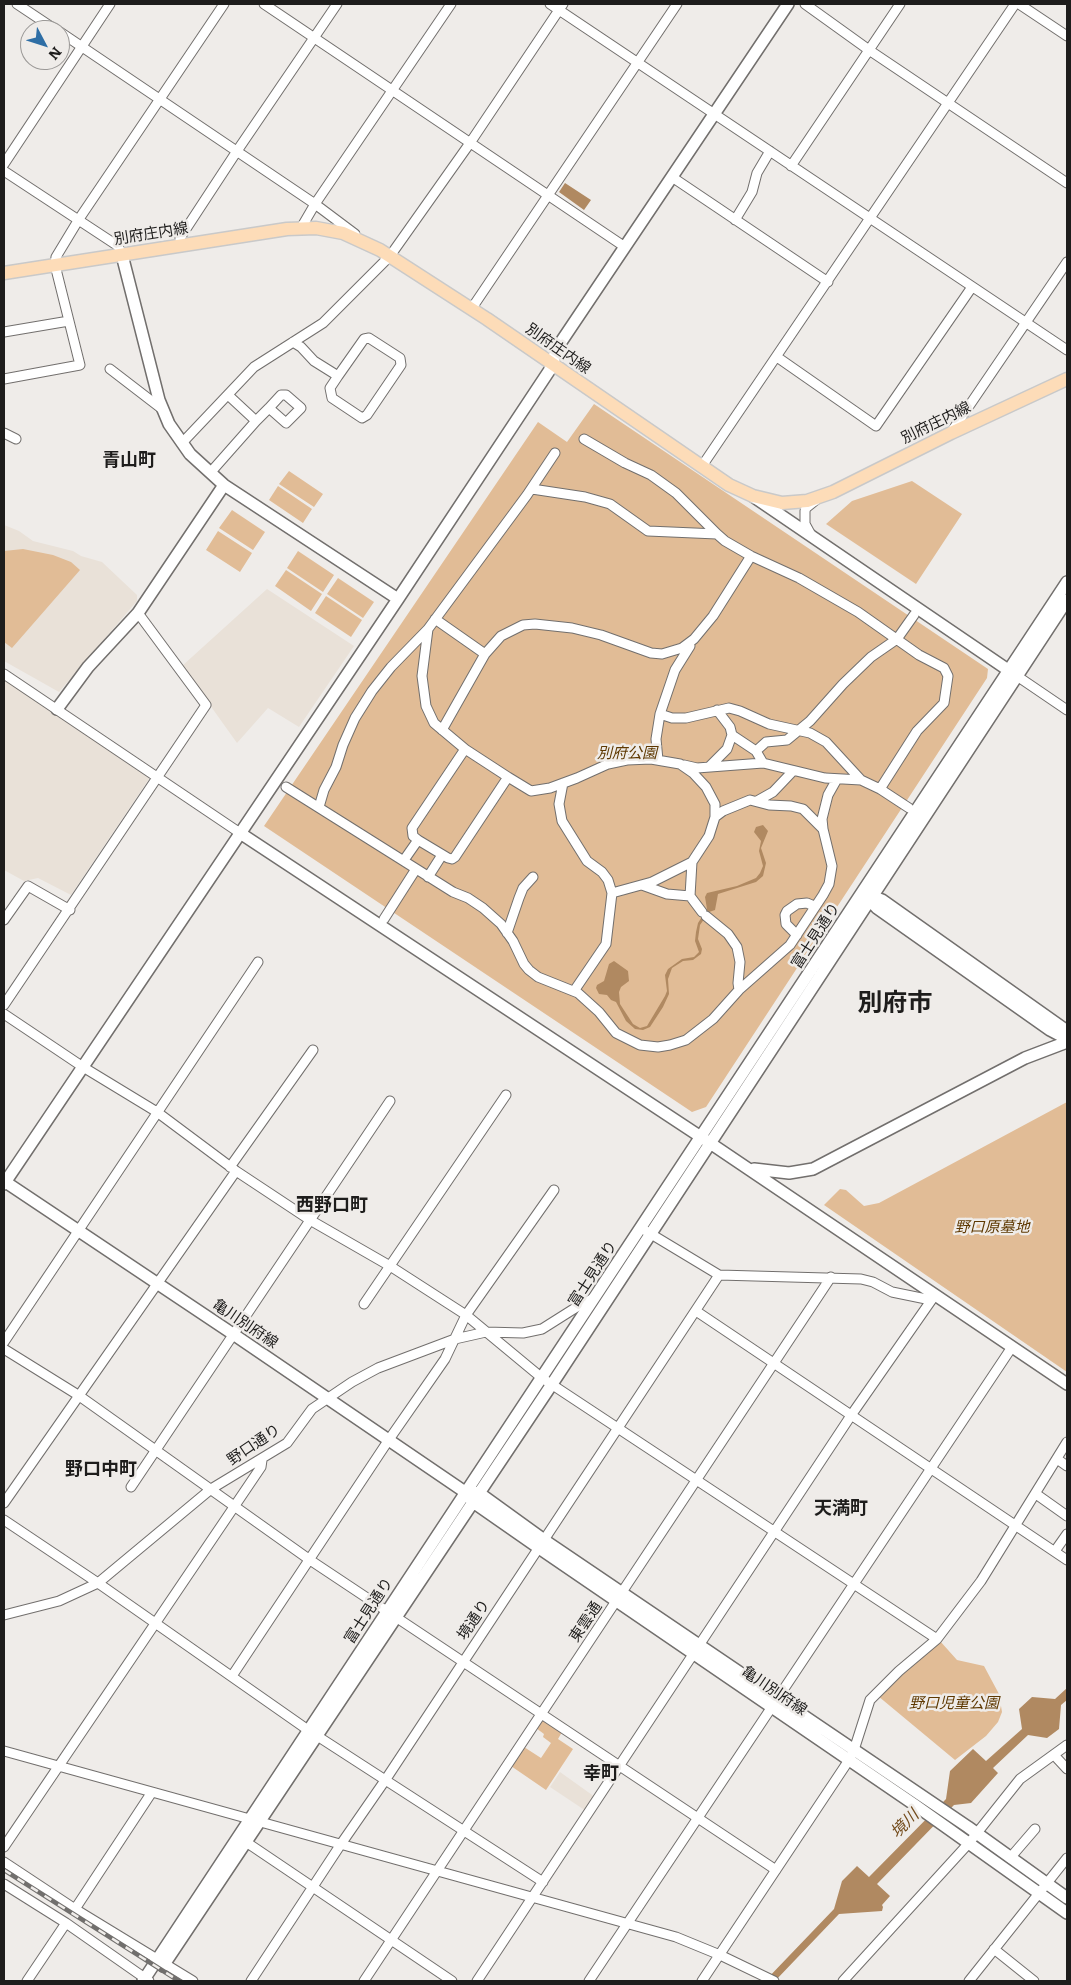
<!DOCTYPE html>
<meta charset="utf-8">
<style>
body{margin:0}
#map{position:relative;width:1071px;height:1985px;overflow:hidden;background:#efece9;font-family:Literata,serif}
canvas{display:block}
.frame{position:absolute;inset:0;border:5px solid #1e1d1c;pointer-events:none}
.north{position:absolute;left:20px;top:20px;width:50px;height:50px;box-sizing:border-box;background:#efece9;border:1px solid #9b9997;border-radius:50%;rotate:130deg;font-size:14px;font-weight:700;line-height:20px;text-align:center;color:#1e1d1c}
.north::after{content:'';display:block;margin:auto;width:18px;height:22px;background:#2e6ea5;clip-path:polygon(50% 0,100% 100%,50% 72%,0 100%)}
</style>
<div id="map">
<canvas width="1071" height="1985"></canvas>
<div class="frame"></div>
<div class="north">N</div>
</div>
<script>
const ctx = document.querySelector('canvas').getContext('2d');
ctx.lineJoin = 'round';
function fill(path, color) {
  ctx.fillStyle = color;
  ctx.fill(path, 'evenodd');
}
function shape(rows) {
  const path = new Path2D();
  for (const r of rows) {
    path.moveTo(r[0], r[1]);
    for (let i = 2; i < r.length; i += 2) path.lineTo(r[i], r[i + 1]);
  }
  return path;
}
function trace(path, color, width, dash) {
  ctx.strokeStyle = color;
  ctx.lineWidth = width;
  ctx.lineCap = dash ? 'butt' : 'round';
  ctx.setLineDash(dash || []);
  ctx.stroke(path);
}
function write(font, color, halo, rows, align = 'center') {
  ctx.font = font + ' Literata,"Noto Sans JP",serif';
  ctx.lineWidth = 5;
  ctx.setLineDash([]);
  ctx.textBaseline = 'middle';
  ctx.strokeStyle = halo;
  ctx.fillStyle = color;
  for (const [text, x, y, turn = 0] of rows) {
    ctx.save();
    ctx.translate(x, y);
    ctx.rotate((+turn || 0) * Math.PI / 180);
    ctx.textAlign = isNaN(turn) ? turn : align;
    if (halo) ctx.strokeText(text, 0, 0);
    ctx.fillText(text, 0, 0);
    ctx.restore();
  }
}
const built = shape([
 [4,525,19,531,33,541,73,551,81,556,102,562,137,595,137,601,59,692,4,661],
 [267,589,354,646,299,727,268,708,237,743,182,666],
 [4,678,148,774,149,779,71,895,38,878,24,881,4,870],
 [560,1772,595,1797,586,1811,550,1787]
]);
const green = shape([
 [594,404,988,669,987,678,706,1107,692,1112,264,826,538,422,567,442],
 [289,471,323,494,314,507,279,484],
 [912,481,962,514,916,584,826,524,852,501],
 [278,486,312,509,303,523,269,500],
 [232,510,265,532,253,550,219,528],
 [218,531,252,553,240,572,206,550],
 [23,549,53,555,71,562,80,570,12,648,4,642,4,551],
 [298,551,334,575,323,592,287,568],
 [286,570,322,594,311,611,275,586],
 [338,578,374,602,363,618,327,594],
 [326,596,362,620,351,637,315,613],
 [1067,1102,1067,1372,824,1205,840,1189,846,1190,864,1206,879,1203],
 [940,1641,957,1660,984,1666,999,1694,1002,1712,998,1722,986,1736,955,1760,878,1696],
 [542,1719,562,1732,558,1739,573,1749,546,1790,511,1766,524,1747,541,1758,551,1743,543,1737,544,1734,536,1728]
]);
const water = shape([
 [565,183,591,200,584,210,559,192],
 [763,825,768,831,761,848,766,863,763,876,756,882,718,894,715,910,709,912,700,925,698,939,702,949,701,954,693,960,683,961,672,968,668,979,669,994,663,1007,650,1027,643,1030,635,1029,626,1021,616,1002,611,1000,607,995,599,994,596,988,597,985,604,981,609,964,614,961,628,971,629,981,621,987,619,992,620,1004,633,1024,640,1028,647,1026,665,996,667,991,665,975,668,969,682,959,694,957,699,952,695,941,696,932,698,923,707,909,705,897,707,893,737,886,756,878,760,873,763,866,759,851,761,841,754,832,756,827],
 [1067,1688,1067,1700,1061,1705,1059,1729,1047,1738,1028,1735,993,1768,998,1773,971,1803,954,1805,877,1884,890,1896,882,1905,883,1907,882,1911,839,1914,775,1981,765,1981,834,1909,842,1881,857,1866,869,1877,946,1799,950,1771,973,1749,986,1761,1022,1729,1019,1709,1032,1697,1055,1699]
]);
const street = shape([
 [17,4,56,30],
 [264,4,625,247],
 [550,4,1067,350],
 [805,4,869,50,1067,183],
 [1019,4,1067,36],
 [60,32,315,204,355,234],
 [4,164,110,4],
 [791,166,900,4],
 [4,171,118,246,122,255],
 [672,177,828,282],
 [735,220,752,192,757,173,770,151],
 [301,228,315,204,451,4],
 [181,245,180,238,237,151,337,4],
 [474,305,677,4],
 [4,332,69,321],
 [293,342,301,347,314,361,338,376,364,339,369,338,400,358,401,365,367,415,362,418,332,398,330,388,338,376],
 [777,357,876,426,972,287],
 [110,369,162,409],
 [4,379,80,365,55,265,56,257,79,219,224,4],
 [228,395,256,421],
 [952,431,1067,262],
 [4,433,16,439],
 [584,439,625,463,651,475,676,493,717,534,725,541,751,556,799,578,858,612,919,655,944,668,948,676,944,703,917,731,880,789],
 [182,443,254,367,323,323,390,256,470,143,563,4],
 [702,466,1015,4],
 [210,473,256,421,269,408,281,395,286,395,301,408,286,423,269,408],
 [532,489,585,497,610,504,648,531,717,534],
 [811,535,805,524,805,511,806,508,816,500],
 [435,619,485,654,501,636,523,625,535,624,572,628,601,635,651,653,662,654,682,648,694,639,713,616,751,556],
 [428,629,422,676,426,706,434,723,465,749,412,828,413,836,418,840,448,858,452,859,455,857,508,777,531,791,550,788,577,778,608,764,627,760,651,759,680,764,693,773,706,787,715,804,715,817],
 [4,674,240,833],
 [1017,676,1067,710],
 [660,714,672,718,686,718,729,708,740,711,769,724,810,733,826,742,861,780,880,789,909,808],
 [442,730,485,654],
 [732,735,756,751,763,763],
 [465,749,508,777],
 [756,751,766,742,787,740,810,721,843,684,871,657,897,639,914,615],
 [658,760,656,739,660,714,675,670,690,646],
 [684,765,697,768,763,763,825,778,861,780],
 [710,766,727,749,732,735,730,727,717,710],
 [563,783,559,804,562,821,587,861,602,872,608,880,612,893],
 [286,787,453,892,468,898,483,908,501,924,513,941,524,964,529,970,538,977,578,993,599,1012,616,1033,640,1045,658,1047,670,1045,686,1040,713,1019,739,990,738,983,740,962,737,947,728,934,706,916],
 [757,801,773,792,793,771],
 [319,807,324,790,336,767,343,745,355,718,372,691,391,667,428,629,527,495,555,453],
 [404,860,418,840],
 [692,862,690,896,702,912],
 [428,877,442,855],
 [642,885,667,894,690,896],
 [384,919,416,869],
 [4,920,28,886,70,910],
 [507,933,519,898,523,888,533,877],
 [797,935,786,924,785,915,787,911,797,904,807,903,814,906],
 [739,990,790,945,823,895,829,884,832,866,823,829,822,819,828,795,837,779],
 [574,991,606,944,612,893,652,882,692,862,709,836,715,817,723,811,750,800,769,805,791,806,803,809,823,829],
 [4,1005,206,705,138,613],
 [4,1014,83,1067,157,1112,236,1171,310,1220,390,1266,466,1315,542,1378,937,1639],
 [230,1167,313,1050],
 [641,1228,719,1275,861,1279,873,1282,892,1292,931,1300],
 [364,1304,506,1095],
 [696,1311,1067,1560],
 [4,1342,258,962],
 [4,1349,78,1395,310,1560,776,1870],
 [1057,1459,1067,1466],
 [131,1487,390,1101],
 [1036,1494,1067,1516],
 [4,1503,236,1171],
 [4,1520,98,1583,308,1730,543,1882],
 [1055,1551,1067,1534],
 [4,1615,59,1601,98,1583,211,1489,287,1443,312,1409,352,1382,378,1368,455,1339,486,1332,523,1333,542,1329,580,1305,594,1298],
 [232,1676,388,1441,445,1359,466,1315,554,1190],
 [4,1751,676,1937,720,1955,774,1981],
 [1054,1755,1067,1769],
 [246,1842,452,1981],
 [4,1847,261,1467,262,1460],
 [1010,1858,1035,1829],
 [4,1862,75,1909,193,1981],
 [4,1884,66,1923,149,1981],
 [75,1909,152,1792],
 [994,1949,1034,1981],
 [27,1981,66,1923],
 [251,1981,341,1844,386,1779,719,1275],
 [364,1981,831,1277],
 [477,1981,852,1414,935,1295],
 [589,1981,1012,1347],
 [702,1981,849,1760,854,1750,870,1700,899,1671,937,1639,981,1581,1067,1442],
 [843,1981,969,1843,1020,1779,1067,1745],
 [969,1981,1067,1858]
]);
const secondary = shape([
 [122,255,159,400,169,424,190,454,224,485,398,599],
 [754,497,1014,674],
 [57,709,88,667,138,613,224,485],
 [240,833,710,1143,1067,1384],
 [867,894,882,900,1067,1031],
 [866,896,877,908,1050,1030,1067,1039],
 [754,1169,789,1173,813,1169,1025,1058,1067,1042],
 [4,1181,233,1334,465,1492,473,1502,539,1548,915,1805,1067,1913],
 [4,1184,398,599,553,365,555,353,561,342,788,4],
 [472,1492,479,1493,544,1540,968,1827,1067,1898],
 [163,1966,552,1384,1067,600],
 [143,1981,1067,582]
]);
const primary = shape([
 [4,273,287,229,316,228,343,233,380,250,487,319,729,485,753,496,782,503,807,501,833,492,951,433,1067,379]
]);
const rail = shape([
 [4,1870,179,1981]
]);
const streetNames = [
 ["別府庄内線",151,234,-9],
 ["別府庄内線",558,349,35],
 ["別府庄内線",936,423,-26],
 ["富士見通り",816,936,-57],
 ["富士見通り",593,1274,-57],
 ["亀川別府線",245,1324,34],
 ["野口通り",254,1445,-34],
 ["富士見通り",369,1611,-57],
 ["境通り",474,1620,-56],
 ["東雲通",586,1622,-56],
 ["亀川別府線",774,1691,34]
];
const parkNames = [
 ["別府公園",627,754],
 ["野口原墓地",992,1228],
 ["野口児童公園",954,1704]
];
const waterNames = [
 ["境川",905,1824,-45]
];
const quarterNames = [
 ["青山町",129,461],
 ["西野口町",332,1206],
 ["野口中町",101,1470],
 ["天満町",841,1509],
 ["幸町",601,1774]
];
const townNames = [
 ["別府市",895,1004]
];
fill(built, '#e9e1d8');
fill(green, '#e1bc96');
fill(water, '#b08961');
trace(street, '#726f6d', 11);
trace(secondary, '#726f6d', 14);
trace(primary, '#c9c9c9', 15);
trace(street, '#fff', 9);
trace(secondary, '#fff', 11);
trace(primary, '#fddcb8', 12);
trace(rail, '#716f6d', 4.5);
trace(rail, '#efece9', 2.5, [8]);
write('15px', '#1e1d1c', '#efece9', streetNames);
write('italic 15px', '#5e3801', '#efece9', parkNames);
write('italic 16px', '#724a1a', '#efece9', waterNames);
write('bold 18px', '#1e1d1c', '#efece9', quarterNames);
write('bold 25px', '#1e1d1c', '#efece9', townNames);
</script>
